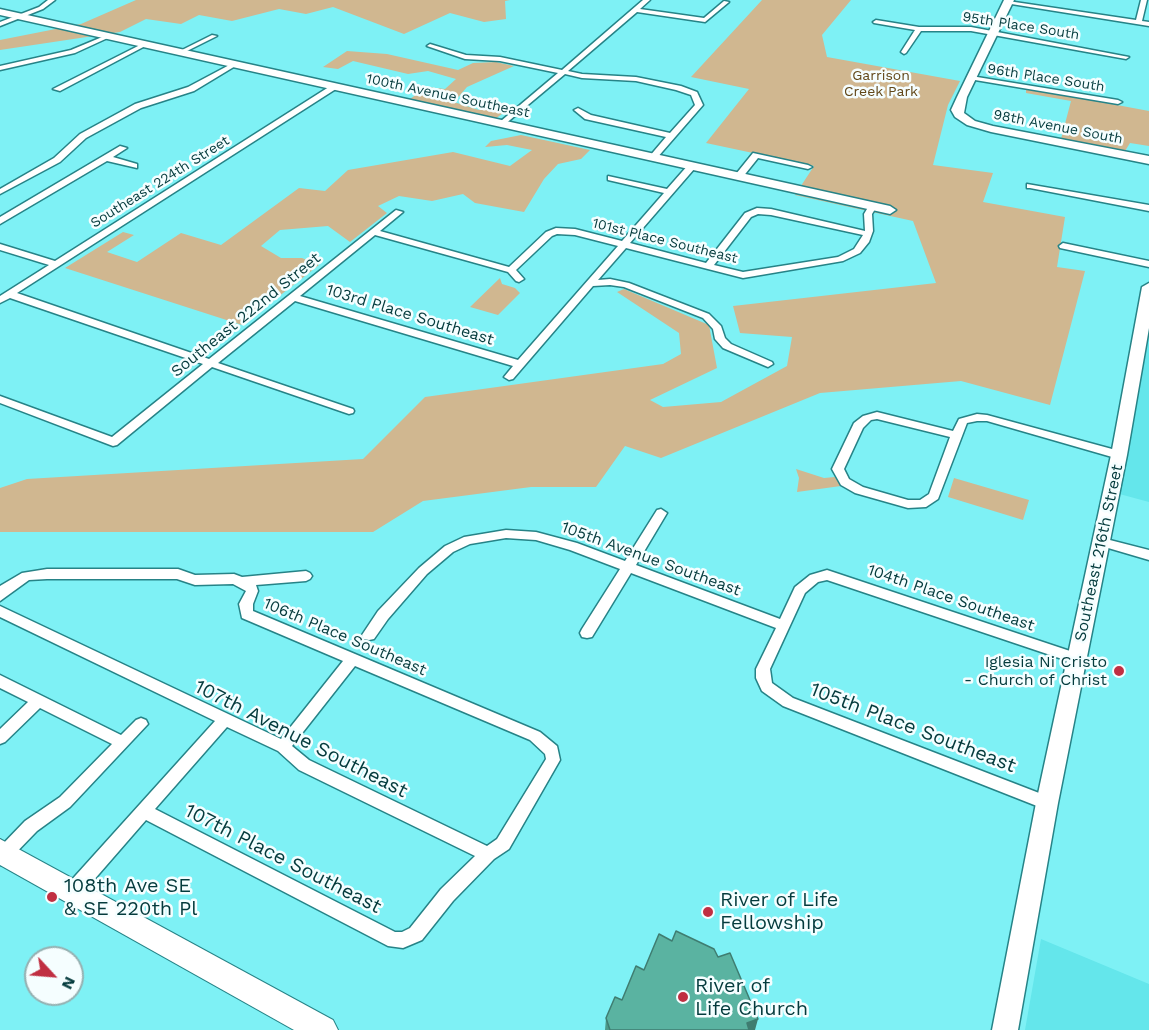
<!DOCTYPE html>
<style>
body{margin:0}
#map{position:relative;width:1149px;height:1030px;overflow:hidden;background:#7ef1f5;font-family:"Work Sans",sans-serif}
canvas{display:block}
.north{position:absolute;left:24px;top:946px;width:60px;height:60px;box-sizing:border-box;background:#f5feff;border:2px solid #95b0b1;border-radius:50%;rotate:116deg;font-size:16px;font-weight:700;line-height:24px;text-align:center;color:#043b3d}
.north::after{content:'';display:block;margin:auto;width:21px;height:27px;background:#c02f42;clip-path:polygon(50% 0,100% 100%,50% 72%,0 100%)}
</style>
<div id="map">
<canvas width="1149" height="1030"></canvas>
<div class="north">N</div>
</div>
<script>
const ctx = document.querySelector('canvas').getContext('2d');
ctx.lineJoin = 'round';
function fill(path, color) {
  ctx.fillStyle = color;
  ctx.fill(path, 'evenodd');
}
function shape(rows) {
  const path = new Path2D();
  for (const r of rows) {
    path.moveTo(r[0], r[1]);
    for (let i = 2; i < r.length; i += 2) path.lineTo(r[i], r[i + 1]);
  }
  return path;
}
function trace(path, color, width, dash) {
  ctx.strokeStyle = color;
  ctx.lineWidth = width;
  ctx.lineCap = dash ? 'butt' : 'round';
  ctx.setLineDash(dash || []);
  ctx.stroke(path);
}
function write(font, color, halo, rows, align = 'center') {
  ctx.font = font + ' "Work Sans",sans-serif';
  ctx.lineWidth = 5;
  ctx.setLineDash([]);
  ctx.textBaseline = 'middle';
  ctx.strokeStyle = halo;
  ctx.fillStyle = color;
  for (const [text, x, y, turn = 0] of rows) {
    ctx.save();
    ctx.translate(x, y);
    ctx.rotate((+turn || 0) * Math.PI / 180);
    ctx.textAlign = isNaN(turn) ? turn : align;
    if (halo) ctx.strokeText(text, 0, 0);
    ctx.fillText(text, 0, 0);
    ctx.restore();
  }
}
const built = shape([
 [1142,333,1149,335,1149,502,1112,492],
 [1041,939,1149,984,1149,1030,1025,1030]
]);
const green = shape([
 [136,0,510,0,505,1,506,19,484,22,450,13,404,34,333,7,306,14,279,9,232,21,199,15,181,24,146,19,120,32,0,50,0,40,81,24],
 [762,0,851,0,822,35,827,57,960,81,948,105,933,165,993,173,983,202,1065,217,1057,267,1085,271,1050,405,961,381,820,393,661,458,625,446,596,487,531,487,423,501,373,532,0,532,0,488,27,479,363,459,425,397,663,364,681,354,679,333,617,292,624,289,709,325,717,368,650,400,663,407,721,402,787,366,792,337,740,333,733,306,936,283,913,221,795,195,814,166,706,143,749,89,691,77],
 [347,51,387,54,458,70,473,63,496,62,514,66,467,87,454,102,479,110,493,101,513,106,495,119,410,99,427,87,445,89,456,79,428,71,408,74,353,61,338,69,323,67],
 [1026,88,1149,111,1149,146,1130,143,1125,151,1061,139,1071,101,1026,93],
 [521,135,590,150,581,159,558,164,544,179,524,212,475,203,463,194,432,201,399,196,378,206,387,213,350,242,328,226,280,230,261,246,281,258,302,258,319,265,242,325,65,268,123,232,134,235,107,252,137,262,181,233,221,245,299,188,325,191,348,170,453,152,510,166,532,150,507,145,485,147,491,141],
 [500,278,502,284,515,288,520,293,498,315,470,307],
 [796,469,824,478,835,477,841,486,797,492,799,478],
 [954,478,1029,500,1023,520,948,497]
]);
const street = shape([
 [48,0,55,0,43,9,0,26,0,22,39,7,48,0],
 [643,0,650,0,640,9,704,18,724,1,729,2,705,22,637,12,568,71,582,74,636,77,681,86,697,92,703,105,656,159,653,159,649,157,666,137,585,119,574,110,578,108,591,115,670,133,695,105,691,95,676,90,636,81,582,78,565,74,504,125,500,123,501,121,558,73,500,61,465,59,427,46,430,44,466,55,500,57,562,70,643,0],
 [1141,0,1147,0,1142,21,1149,22,1149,26,1005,3,1008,1,1136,20,1141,0],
 [876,20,919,27,971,27,1129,57,1126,59,971,31,921,31,906,53,904,54,901,52,915,30,874,23,873,22,876,20],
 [107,35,112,36,75,53,0,70,0,66,71,50,107,35],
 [212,35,217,36,183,53,178,52,212,35],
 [144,43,149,44,60,91,53,89,144,43],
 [235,62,237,63,237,65,194,91,141,108,86,138,60,162,0,194,0,189,54,158,80,134,135,104,188,87,235,62],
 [971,76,1118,100,1122,102,1118,104,969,79,968,78,971,76],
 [332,85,339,87,17,293,209,359,396,210,403,212,380,231,509,267,546,232,556,228,575,229,622,241,664,193,608,180,608,176,667,189,689,164,692,164,696,166,695,168,630,243,706,263,745,213,757,208,771,209,865,231,864,214,870,204,873,203,877,206,872,214,873,231,869,242,860,253,843,261,743,278,626,248,598,280,610,279,629,283,709,314,721,326,725,338,731,344,772,362,773,364,768,367,723,348,715,339,713,329,703,318,624,287,610,285,593,286,513,379,509,380,504,377,513,366,295,301,218,363,353,409,354,411,353,413,349,414,212,367,117,445,113,446,0,403,0,396,112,437,203,364,10,298,0,303,0,296,49,265,0,250,0,244,55,261,332,85],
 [758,214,771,215,863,235,854,249,838,257,743,272,714,265,751,217,758,214],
 [557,234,575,235,618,246,518,360,300,296,375,235,508,272,516,281,519,282,524,279,516,270,552,236,557,234],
 [120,146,127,148,113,157,137,164,137,168,107,161,0,224,0,217,120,146],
 [753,153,808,165,812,167,808,169,758,158,742,178,736,178,736,174,753,153],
 [1027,184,1149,205,1149,211,1030,188,1027,188,1027,184],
 [1063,243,1149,261,1149,267,1060,248,1059,246,1063,243],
 [877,412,953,431,959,419,977,414,987,415,1123,452,1125,455,1119,459,987,421,977,421,967,423,938,499,926,507,908,508,855,493,841,485,832,469,854,423,863,416,877,412],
 [877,419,950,437,929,494,920,500,908,500,863,487,849,479,844,469,863,428,871,420,877,419],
 [661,509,667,513,636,565,780,619,795,587,810,575,827,570,1082,655,1084,659,1082,663,1077,664,827,580,818,582,805,593,770,669,772,683,793,698,1052,798,1055,803,1052,808,1047,810,1042,808,783,706,762,691,756,678,756,669,776,628,631,573,592,637,587,638,582,637,580,633,582,629,620,569,570,550,536,540,506,538,470,544,453,552,427,574,388,619,374,639,369,640,364,639,362,635,378,611,419,568,445,546,464,537,506,530,536,532,577,543,625,561,657,510,661,509],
 [1102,538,1149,550,1149,560,1098,545,1096,542,1102,538],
 [47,569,178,569,195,575,234,574,242,577,306,571,310,573,312,576,310,579,306,581,256,585,258,591,253,604,253,611,540,732,557,746,560,760,509,849,494,859,453,901,422,940,403,948,388,946,146,820,79,897,73,899,67,897,65,891,67,885,215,721,0,617,0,606,281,739,343,661,242,618,239,604,246,591,233,584,195,585,177,579,47,579,29,580,0,601,0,586,22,573,47,569],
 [355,666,530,740,545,754,546,759,497,839,487,846,309,760,292,746,355,666],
 [227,727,278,751,299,770,475,856,441,889,410,928,402,932,395,932,155,809,227,727],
 [0,675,121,735,136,720,141,718,146,720,148,724,70,807,37,831,6,863,0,865,0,847,25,821,60,797,112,744,40,708,5,742,0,744,0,729,28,702,0,688,0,675]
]);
const secondary = shape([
 [1004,0,1014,0,967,97,964,113,975,121,993,126,1149,156,1149,164,991,132,967,125,955,117,951,110,957,97,1004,0],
 [0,9,890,206,896,210,890,214,0,15,0,9],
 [1149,283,1149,328,1127,455,1058,803,1018,1030,992,1030,1036,803,1111,455,1142,287,1149,283]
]);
const primary = shape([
 [0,839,333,1020,338,1030,294,1030,0,865,0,839]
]);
const wall = shape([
 [672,941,718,957,755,1030,605,1030,606,1018,622,1000,644,970]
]);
const shadedWall = shape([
 [758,1019,755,1030,744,1030,747,1023]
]);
const building = shape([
 [676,931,714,949,718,957,730,953,758,1019,747,1023,749,1030,610,1030,606,1018,615,997,622,1000,636,966,644,970,659,934,672,941,676,931]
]);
const markers = [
 [1119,671,6,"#c02f42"],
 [52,897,6,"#c02f42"],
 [708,912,6,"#c02f42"],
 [683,997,6,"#c02f42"]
];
const farStreetnames = [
 ["95th Place South",1021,26,9],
 ["96th Place South",1046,78,9],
 ["100th Avenue Southeast",448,96,12],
 ["98th Avenue South",1058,127,11],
 ["Southeast 224th Street",160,182,-32],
 ["101st Place Southeast",665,241,14]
];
const farParknames = [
 ["Garrison",881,76],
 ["Creek Park",881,92]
];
const streetNames = [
 ["Southeast 222nd Street",246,315,-39],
 ["103rd Place Southeast",410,315,17],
 ["Southeast 216th Street",1099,553,-78],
 ["105th Avenue Southeast",651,559,20],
 ["104th Place Southeast",951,598,19],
 ["106th Place Southeast",345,637,23]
];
const poiNames = [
 ["Iglesia Ni Cristo",1107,662],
 ["- Church of Christ",1107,680]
];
const nearStreetnames = [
 ["105th Place Southeast",913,728,21],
 ["107th Avenue Southeast",301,739,27],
 ["107th Place Southeast",283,859,27]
];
const nearPoinames = [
 ["108th Ave SE",64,886],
 ["& SE 220th Pl",64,909],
 ["River of Life",720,900],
 ["Fellowship",720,923],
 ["River of",695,986],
 ["Life Church",695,1009]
];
fill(built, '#64e6eb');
fill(green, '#d0b790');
trace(street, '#268387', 3);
trace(secondary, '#268387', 3);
trace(primary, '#268387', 2);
fill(street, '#fff');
fill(secondary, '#fff');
fill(primary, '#fff');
fill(wall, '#4d9a8a');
fill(shadedWall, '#3f7d71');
fill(building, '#5ab3a1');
trace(building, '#3f7d71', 1.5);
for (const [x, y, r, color] of markers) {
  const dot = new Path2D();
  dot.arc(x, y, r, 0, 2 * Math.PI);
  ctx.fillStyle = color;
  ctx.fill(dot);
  trace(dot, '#f5feff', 2);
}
write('14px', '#043b3d', '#f5feff', farStreetnames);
write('14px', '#624718', '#f5feff', farParknames);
write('16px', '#043b3d', '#f5feff', streetNames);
write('16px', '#043b3d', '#f5feff', poiNames, 'right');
write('20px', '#043b3d', '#f5feff', nearStreetnames);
write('20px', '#043b3d', '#f5feff', nearPoinames, 'left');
</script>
